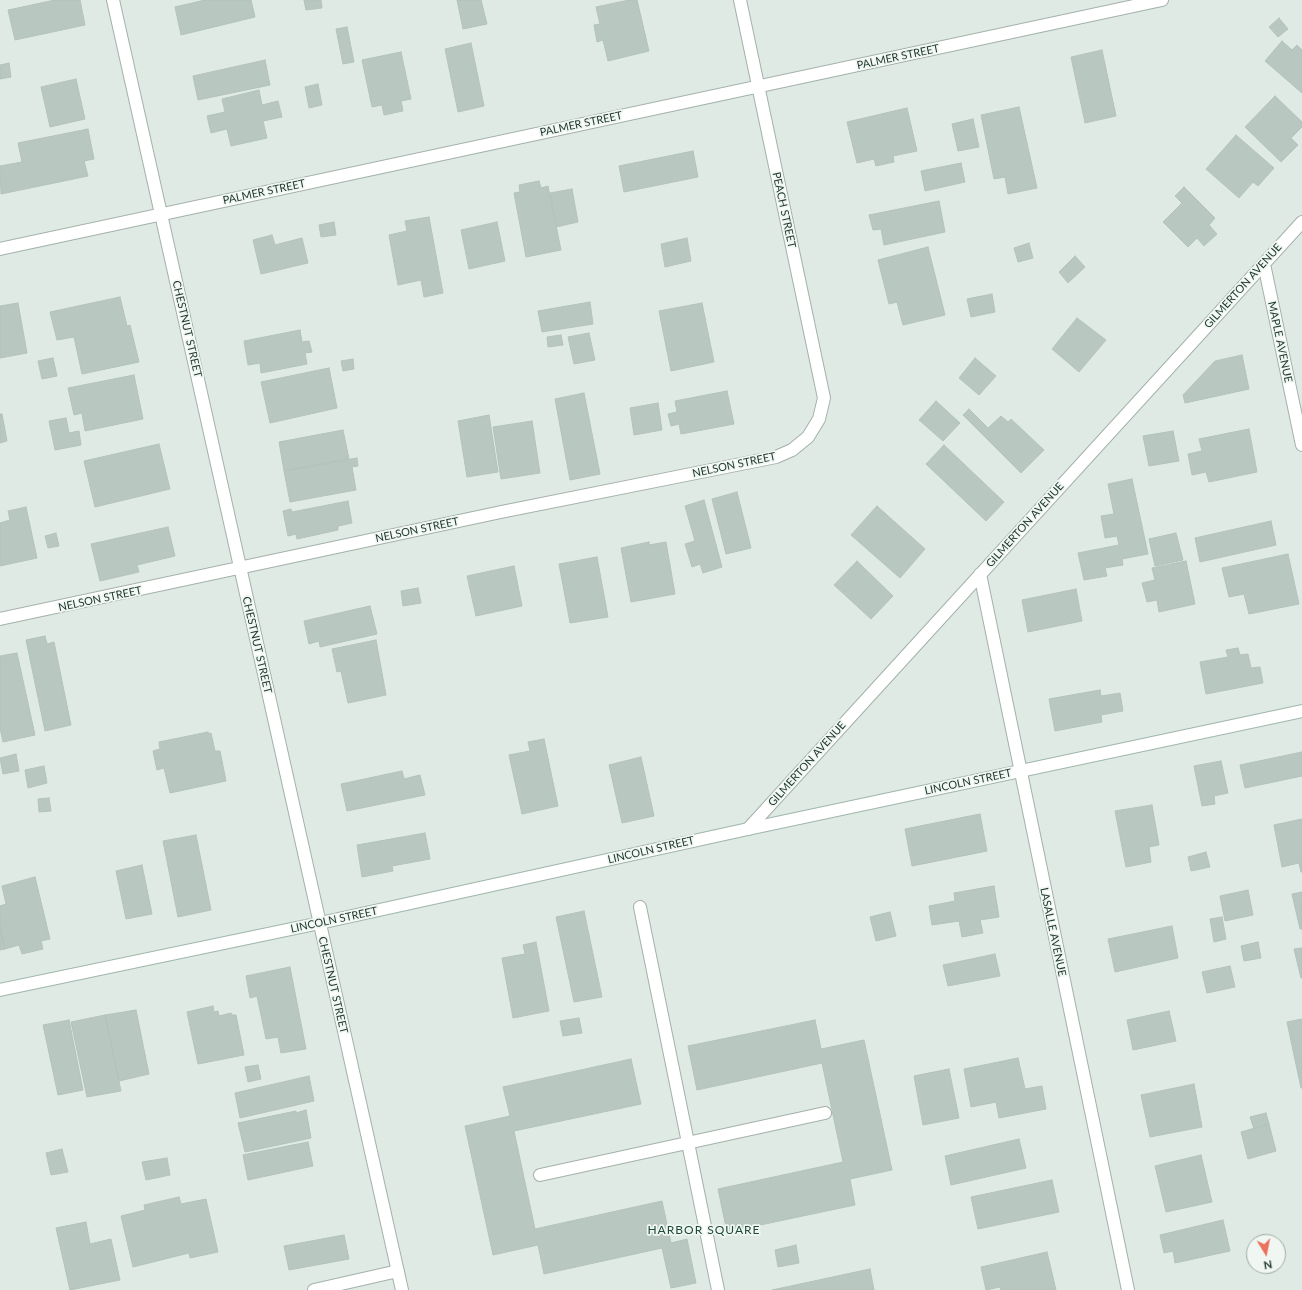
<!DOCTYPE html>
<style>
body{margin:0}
#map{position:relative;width:1302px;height:1290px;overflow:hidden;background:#e0eae4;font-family:Lato,sans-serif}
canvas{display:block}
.north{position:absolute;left:1246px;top:1234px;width:40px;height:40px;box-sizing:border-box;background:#f0f7f3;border:1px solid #9daba5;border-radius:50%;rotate:170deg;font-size:11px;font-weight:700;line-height:16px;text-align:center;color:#213930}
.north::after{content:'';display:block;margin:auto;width:14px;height:18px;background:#eb725d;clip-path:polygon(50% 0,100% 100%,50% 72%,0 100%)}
</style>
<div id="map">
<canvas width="1302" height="1290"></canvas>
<div class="north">N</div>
</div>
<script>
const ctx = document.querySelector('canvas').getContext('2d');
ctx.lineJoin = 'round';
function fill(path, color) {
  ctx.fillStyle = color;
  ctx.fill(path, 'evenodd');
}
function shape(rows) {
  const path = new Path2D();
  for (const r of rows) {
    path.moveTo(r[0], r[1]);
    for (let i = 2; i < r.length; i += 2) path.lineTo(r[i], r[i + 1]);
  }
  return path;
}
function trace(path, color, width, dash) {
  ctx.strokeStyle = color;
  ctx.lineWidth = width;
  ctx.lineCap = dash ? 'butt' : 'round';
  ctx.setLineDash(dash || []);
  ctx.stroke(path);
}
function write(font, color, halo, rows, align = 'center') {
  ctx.font = font + ' Lato,sans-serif';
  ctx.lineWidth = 3.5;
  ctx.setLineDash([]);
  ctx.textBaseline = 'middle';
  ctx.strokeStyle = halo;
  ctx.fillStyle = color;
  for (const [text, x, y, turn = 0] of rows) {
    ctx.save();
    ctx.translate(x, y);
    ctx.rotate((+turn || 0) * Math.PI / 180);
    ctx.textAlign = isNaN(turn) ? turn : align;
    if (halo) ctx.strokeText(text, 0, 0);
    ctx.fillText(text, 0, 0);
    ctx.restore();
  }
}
const building = shape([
 [55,0,80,0,85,25,15,40,8,10,55,0],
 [205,0,251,0,255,17,181,35,175,7,205,0],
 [304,0,321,0,322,8,306,10,304,0],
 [457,0,481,0,487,24,463,29,457,0],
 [629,0,637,0,649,51,608,61,603,40,597,42,594,25,600,24,596,7,629,0],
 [1279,18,1288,29,1278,37,1269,27,1279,18],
 [347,27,354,62,343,64,336,29,347,27],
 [1282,41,1292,50,1297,45,1302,50,1302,93,1265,61,1282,41],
 [471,43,484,106,458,112,445,49,471,43],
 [1102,50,1116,116,1085,123,1071,57,1102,50],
 [401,52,411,99,401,101,403,111,384,115,382,105,372,107,362,60,401,52],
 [265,60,270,85,198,100,193,76,265,60],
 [9,63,11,77,0,79,0,65,9,63],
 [76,79,85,119,50,127,41,87,76,79],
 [318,84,322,105,309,108,305,87,318,84],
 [259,90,262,105,278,101,282,117,263,121,267,138,231,146,227,129,211,133,207,116,225,112,222,99,259,90],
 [1275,96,1302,122,1302,127,1291,138,1298,145,1281,162,1245,127,1275,96],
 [1019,107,1037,188,1008,194,1005,177,994,179,981,115,1019,107],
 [907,108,917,151,893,156,894,162,876,166,874,159,857,163,847,122,907,108],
 [973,119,979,147,958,151,952,124,973,119],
 [88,129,94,159,84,161,88,176,1,194,0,166,22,162,18,143,88,129],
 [1236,135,1274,168,1258,186,1253,182,1239,198,1206,169,1236,135],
 [693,151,698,177,624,192,619,166,693,151],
 [961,163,965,182,925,191,921,171,961,163],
 [539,181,541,188,548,186,561,250,526,257,514,193,520,192,519,185,539,181],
 [1184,187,1215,218,1209,225,1217,234,1204,246,1197,238,1188,247,1163,222,1182,203,1175,196,1184,187],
 [572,189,578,222,556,227,550,193,572,189],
 [939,201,945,232,884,245,881,229,873,230,869,215,939,201],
 [429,217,443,293,424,297,421,280,398,285,389,235,407,231,405,221,429,217],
 [334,222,336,235,321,237,319,225,334,222],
 [497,222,505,261,469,269,461,230,497,222],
 [272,235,275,245,302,238,308,263,261,274,253,240,272,235],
 [687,238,691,261,665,267,661,244,687,238],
 [1029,243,1033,258,1018,262,1014,248,1029,243],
 [928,247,945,315,903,325,897,302,889,304,878,260,928,247],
 [1075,256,1085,267,1068,283,1059,272,1075,256],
 [992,294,995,312,971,317,967,299,992,294],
 [120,297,127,326,130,325,139,362,82,374,74,337,57,340,50,312,120,297],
 [590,302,593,324,542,332,538,311,590,302],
 [18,303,27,353,0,358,0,306,18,303],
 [702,303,714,362,671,371,659,311,702,303],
 [1077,318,1106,340,1079,372,1052,349,1077,318],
 [300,330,302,342,309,341,312,352,305,353,307,364,261,373,260,363,248,365,244,341,300,330],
 [589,333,595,360,574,364,568,337,589,333],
 [561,335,563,345,548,347,547,337,561,335],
 [1242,355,1249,389,1185,403,1183,395,1215,361,1242,355],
 [53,358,57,376,42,379,38,361,53,358],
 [975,358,996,376,979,395,959,378,975,358],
 [353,359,354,369,343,371,341,361,353,359],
 [329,368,337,408,270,423,261,382,329,368],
 [134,375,143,419,85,431,82,413,74,415,68,388,134,375],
 [727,391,734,424,681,434,679,424,671,426,668,414,677,412,675,401,727,391],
 [584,393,600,474,570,480,555,399,584,393],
 [936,401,960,423,943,441,919,420,936,401],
 [658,403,662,430,634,435,630,408,658,403],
 [969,409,988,428,1001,416,1008,422,1011,419,1044,450,1021,473,963,415,969,409],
 [0,414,2,414,7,441,0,443,0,414],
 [489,415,498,472,467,477,458,421,489,415],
 [66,418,69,433,79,431,81,445,55,450,49,421,66,418],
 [532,421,540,473,501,479,493,427,532,421],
 [1249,429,1257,472,1209,482,1206,472,1192,475,1188,454,1202,451,1199,439,1249,429],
 [343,430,349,459,284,471,279,442,343,430],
 [1173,431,1179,461,1149,466,1143,436,1173,431],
 [159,444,170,489,95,507,84,461,159,444],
 [944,445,1004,502,986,521,926,464,944,445],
 [357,458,358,466,352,467,356,490,290,502,284,471,357,458],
 [1132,479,1148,554,1122,559,1123,565,1105,568,1107,576,1084,580,1078,553,1119,545,1117,536,1105,538,1101,516,1114,514,1108,484,1132,479],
 [737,492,751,548,726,554,712,499,737,492],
 [704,500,722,567,703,573,700,564,692,567,685,544,695,541,685,506,704,500],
 [348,501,352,523,338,526,338,530,297,539,296,534,288,536,283,511,291,509,292,512,348,501],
 [877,506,925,549,900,578,851,535,877,506],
 [26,507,37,558,0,566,0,523,10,520,8,511,26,507],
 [1271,521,1276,545,1200,562,1195,538,1271,521],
 [168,527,175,556,137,565,139,572,100,581,91,544,168,527],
 [56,533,59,546,48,548,45,536,56,533],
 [1176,533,1183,560,1155,566,1149,539,1176,533],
 [649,542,649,545,666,542,675,594,631,602,621,548,649,542],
 [1288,554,1299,604,1249,614,1244,594,1229,597,1222,568,1288,554],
 [597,557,608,617,570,623,559,564,597,557],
 [857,561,893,596,871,619,834,585,857,561],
 [1186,561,1195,604,1159,612,1157,600,1147,602,1142,583,1155,580,1152,568,1186,561],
 [514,566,522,606,476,616,467,576,514,566],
 [418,588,421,603,403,606,401,591,418,588],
 [1076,589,1082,621,1028,632,1022,600,1076,589],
 [370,606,377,634,320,647,319,641,309,644,304,621,370,606],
 [45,636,47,644,54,642,71,725,45,731,26,640,45,636],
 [376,640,386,695,348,703,341,671,337,672,332,649,376,640],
 [1238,648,1240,655,1248,654,1251,668,1260,667,1263,683,1206,694,1200,662,1228,657,1226,650,1238,648],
 [17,653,35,735,3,742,0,728,0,656,17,653],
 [1100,690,1101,696,1120,693,1123,711,1101,715,1102,722,1055,731,1049,699,1100,690],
 [208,732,208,734,211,733,215,751,220,751,226,781,170,793,164,768,157,770,153,751,160,749,159,742,208,732],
 [544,739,558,806,522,814,509,755,530,751,528,742,544,739],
 [1302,752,1302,776,1245,788,1240,765,1302,752],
 [16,754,19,771,3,774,0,758,16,754],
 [641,757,654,816,622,823,609,765,641,757],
 [1221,761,1228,793,1214,796,1215,804,1202,806,1194,766,1221,761],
 [44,766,47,783,28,788,25,770,44,766],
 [402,771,404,779,420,775,425,795,347,811,341,784,402,771],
 [49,798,51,811,39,812,38,799,49,798],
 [1152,805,1159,845,1149,847,1151,862,1126,867,1115,811,1152,805],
 [980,814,987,851,912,866,905,829,980,814],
 [1302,819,1302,872,1301,872,1299,863,1282,867,1274,825,1302,819],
 [425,833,430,859,392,866,393,871,362,877,357,845,425,833],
 [196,835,211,910,178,917,163,841,196,835],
 [1206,852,1210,867,1191,871,1188,857,1206,852],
 [142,865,152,914,126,919,116,871,142,865],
 [35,877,50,939,41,941,43,949,22,954,19,945,5,949,0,926,0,906,6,904,2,886,35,877],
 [994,886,999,917,980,920,983,933,962,937,959,921,932,925,929,906,955,901,954,893,994,886],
 [1248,890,1253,915,1225,921,1220,896,1248,890],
 [1302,892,1302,929,1300,929,1292,894,1302,892],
 [584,911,602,997,574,1002,556,917,584,911],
 [890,912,896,936,876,941,870,917,890,912],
 [1222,917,1226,939,1214,942,1210,919,1222,917],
 [0,926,5,949,0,950,0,926],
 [1172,926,1178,958,1115,972,1108,939,1172,926],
 [536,942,549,1011,513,1018,502,958,525,954,523,945,536,942],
 [1258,942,1261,958,1244,961,1241,946,1258,942],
 [1302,948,1302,978,1301,978,1294,949,1302,948],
 [995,954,1000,976,948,986,943,965,995,954],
 [1230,966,1235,987,1207,993,1202,972,1230,966],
 [290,967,306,1049,281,1053,278,1037,266,1039,257,996,250,998,246,976,290,967],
 [213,1006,214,1012,218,1011,219,1016,231,1013,232,1015,236,1015,244,1055,198,1064,187,1012,213,1006],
 [136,1010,149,1074,119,1081,105,1015,136,1010],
 [1169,1011,1176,1041,1133,1050,1127,1020,1169,1011],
 [105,1015,121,1091,87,1097,71,1022,105,1015],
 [579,1018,582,1033,563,1036,560,1021,579,1018],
 [1302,1019,1302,1088,1301,1088,1287,1022,1302,1019],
 [69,1020,83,1090,58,1095,43,1025,69,1020],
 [815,1020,821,1049,864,1040,892,1170,850,1179,855,1205,727,1232,718,1189,843,1162,822,1063,697,1090,688,1046,815,1020],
 [1018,1058,1025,1089,1042,1086,1046,1109,999,1118,996,1102,971,1107,964,1069,1018,1058],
 [631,1059,641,1104,514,1131,535,1229,662,1201,671,1243,687,1239,696,1283,671,1288,662,1248,544,1274,538,1245,493,1255,465,1126,510,1116,503,1087,631,1059],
 [258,1065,261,1079,248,1082,245,1067,258,1065],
 [949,1069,959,1118,923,1125,914,1076,949,1069],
 [309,1076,314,1101,240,1118,235,1093,309,1076],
 [1194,1084,1202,1127,1150,1137,1141,1095,1194,1084],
 [306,1110,311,1138,245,1152,238,1123,296,1111,296,1113,306,1110],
 [1266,1113,1269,1124,1254,1129,1250,1117,1266,1113],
 [1269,1124,1276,1151,1248,1159,1241,1132,1269,1124],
 [1019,1139,1026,1168,951,1185,945,1156,1019,1139],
 [308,1142,313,1166,248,1180,243,1155,308,1142],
 [62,1149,68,1172,51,1175,46,1153,62,1149],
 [1201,1155,1212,1202,1166,1212,1155,1166,1201,1155],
 [167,1158,170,1175,146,1180,142,1162,167,1158],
 [1052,1180,1059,1212,978,1229,971,1197,1052,1180],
 [179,1197,181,1204,206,1199,218,1252,190,1258,189,1253,133,1267,121,1216,145,1210,144,1205,179,1197],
 [1223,1220,1230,1251,1175,1263,1173,1251,1164,1253,1160,1235,1223,1220],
 [86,1222,90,1244,111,1239,120,1280,70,1290,56,1228,86,1222],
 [344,1235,349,1259,289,1270,284,1246,344,1235],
 [796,1245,799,1263,778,1267,775,1250,796,1245],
 [1047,1252,1056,1290,1001,1290,1000,1287,986,1290,981,1267,1047,1252],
 [870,1269,874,1290,772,1290,870,1269]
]);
const lane = shape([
 [640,907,718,1290],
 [540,1175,825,1113]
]);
const street = shape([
 [113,0,402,1290],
 [0,249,1162,0],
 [1264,264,1302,445],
 [980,574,1128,1290],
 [0,619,501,512,776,457,792,450,808,437,819,419,824,398,740,0],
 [748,829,1302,222],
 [314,1290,398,1271]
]);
const secondary = shape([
 [0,990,320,923,748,829,1302,711]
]);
const streetNames = [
 ["PALMER STREET",898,57,-12],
 ["PALMER STREET",581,124,-12],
 ["PALMER STREET",264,192,-12],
 ["PEACH STREET",784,210,78],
 ["GILMERTON AVENUE",1243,286,-48],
 ["CHESTNUT STREET",187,329,77],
 ["MAPLE AVENUE",1280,342,78],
 ["NELSON STREET",734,465,-12],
 ["GILMERTON AVENUE",1025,525,-48],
 ["NELSON STREET",417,530,-12],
 ["NELSON STREET",100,599,-12],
 ["CHESTNUT STREET",257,645,77],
 ["GILMERTON AVENUE",807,764,-48],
 ["LINCOLN STREET",968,782,-12],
 ["LINCOLN STREET",651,850,-13],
 ["LINCOLN STREET",334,920,-12],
 ["LASALLE AVENUE",1053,932,78],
 ["CHESTNUT STREET",333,985,77]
];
const neighbourhoodNames = [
 ["HARBOR SQUARE",704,1230]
];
fill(building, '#b8c7c0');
trace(building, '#b2c3bb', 1);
trace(lane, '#a3b1aa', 14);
trace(street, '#a3b1aa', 14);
trace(secondary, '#9fb5ab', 14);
trace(lane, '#fff', 12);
trace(street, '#fff', 12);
trace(secondary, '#fff', 12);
write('11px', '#213930', '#f0f7f3', streetNames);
ctx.letterSpacing = '1px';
write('12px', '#1f4a3b', '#f0f7f3', neighbourhoodNames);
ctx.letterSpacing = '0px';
</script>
